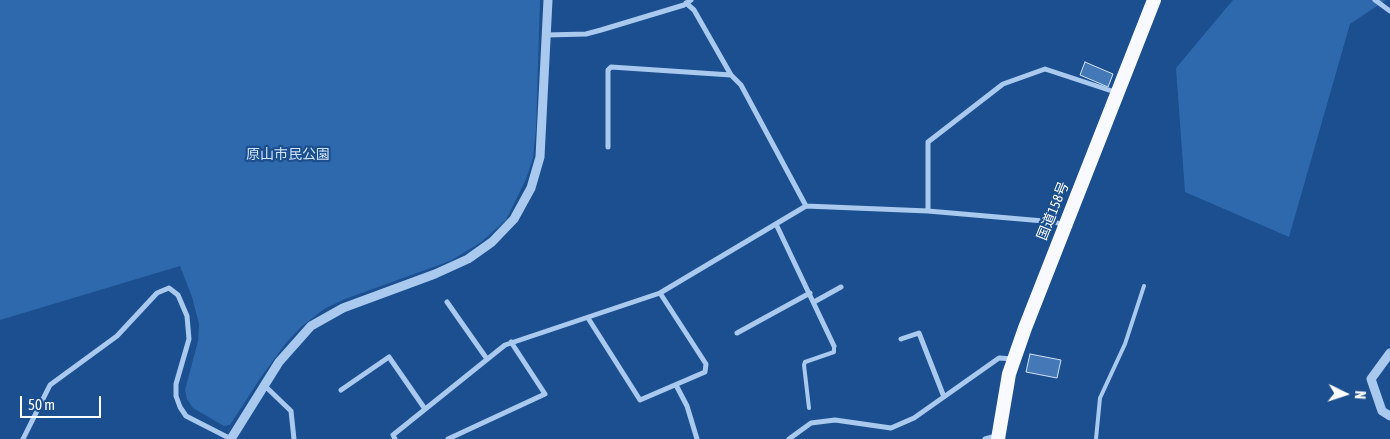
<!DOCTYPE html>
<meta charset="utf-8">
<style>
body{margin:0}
#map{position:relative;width:1390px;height:439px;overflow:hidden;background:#1b4f8f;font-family:"Asap Condensed",sans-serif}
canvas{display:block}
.north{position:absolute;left:1320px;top:369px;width:50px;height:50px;-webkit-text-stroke:4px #1b4f8f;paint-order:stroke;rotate:94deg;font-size:14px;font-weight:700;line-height:20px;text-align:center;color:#fff}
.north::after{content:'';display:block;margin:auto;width:18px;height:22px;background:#fff;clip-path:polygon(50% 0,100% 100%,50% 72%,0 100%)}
.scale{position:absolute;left:20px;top:396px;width:81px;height:22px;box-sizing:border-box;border:2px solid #fff;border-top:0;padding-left:6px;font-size:15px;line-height:18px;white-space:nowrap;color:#fff;-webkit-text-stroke:4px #1b4f8f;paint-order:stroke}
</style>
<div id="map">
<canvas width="1390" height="439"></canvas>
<div class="north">N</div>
<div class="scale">50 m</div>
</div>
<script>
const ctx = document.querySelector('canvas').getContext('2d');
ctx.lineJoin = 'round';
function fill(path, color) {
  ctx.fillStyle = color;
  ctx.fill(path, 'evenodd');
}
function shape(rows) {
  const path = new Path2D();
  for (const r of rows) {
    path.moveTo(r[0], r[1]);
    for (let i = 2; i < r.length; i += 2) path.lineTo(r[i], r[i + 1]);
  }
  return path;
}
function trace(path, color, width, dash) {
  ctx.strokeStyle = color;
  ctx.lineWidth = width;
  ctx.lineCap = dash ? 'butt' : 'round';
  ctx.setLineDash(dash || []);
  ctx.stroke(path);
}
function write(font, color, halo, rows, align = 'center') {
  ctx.font = font + ' "Asap Condensed","Noto Sans JP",sans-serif';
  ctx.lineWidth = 4.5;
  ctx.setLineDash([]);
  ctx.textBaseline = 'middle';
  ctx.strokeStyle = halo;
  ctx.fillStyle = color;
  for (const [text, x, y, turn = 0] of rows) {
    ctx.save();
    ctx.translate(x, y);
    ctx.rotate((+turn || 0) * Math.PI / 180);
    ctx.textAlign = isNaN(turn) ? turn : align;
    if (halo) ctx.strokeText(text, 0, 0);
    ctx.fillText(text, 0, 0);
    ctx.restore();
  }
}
const green = shape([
 [0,0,540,0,536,129,533,158,526,179,506,220,480,243,450,261,345,299,324,309,301,327,286,343,261,377,230,425,224,426,193,408,187,399,185,390,198,341,199,324,192,297,180,266,0,320],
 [1233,0,1386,0,1350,24,1289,237,1185,192,1176,68]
]);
const building = shape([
 [1085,62,1113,74,1108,87,1080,75,1085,62],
 [1030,354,1061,360,1057,378,1026,372,1030,354]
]);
const service = shape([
 [809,408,804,365,805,362,834,352,834,346],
 [1096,439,1100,398,1125,344,1144,286]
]);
const minor = shape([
 [1375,0,1390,11],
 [686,3,694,10,731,75,741,85,806,206],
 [547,35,586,34,601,30,684,5,691,0],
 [608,147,608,70,611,67,731,75],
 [928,211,928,142,1003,84,1045,69,1118,93],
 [776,224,834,346],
 [447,302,487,359],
 [814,302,841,287],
 [588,318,640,400,705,372,706,364,660,293],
 [737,333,810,293],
 [901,339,919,333,944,397],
 [264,385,291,411,294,439],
 [676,385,687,406,697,439],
 [341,390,389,357,425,409],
 [23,439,50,385,117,336,157,293,169,288,178,295,187,316,189,339,176,384,176,396,180,407,186,416,231,439],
 [395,439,393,435,505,345,660,293,806,206,928,211,1055,222,1065,226],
 [448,439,545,394,511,342],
 [789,439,811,423,835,420,891,428,914,418,999,358,1014,359],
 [985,439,996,436]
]);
const tertiary = shape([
 [1390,353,1371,379,1382,411,1390,416],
 [231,439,279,362,311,326,343,308,435,274,468,259,492,242,514,219,531,188,540,157,548,0]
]);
const trunk = shape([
 [998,439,1009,374,1025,328,1154,0]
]);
const parkNames = [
 ["原山市民公園",288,155]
];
const streetNames = [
 ["国道158号",1053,211,-68]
];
fill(green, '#2e69ad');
fill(building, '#4478b7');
trace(building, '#cfe3fa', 1);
trace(service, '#a9c9ee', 4);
trace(minor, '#a9c9ee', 5);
trace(tertiary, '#a9c9ee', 9);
trace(trunk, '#f8faff', 14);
write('14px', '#cfe3fa', '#1b4f8f', parkNames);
write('14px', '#fff', '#1b4f8f', streetNames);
</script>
